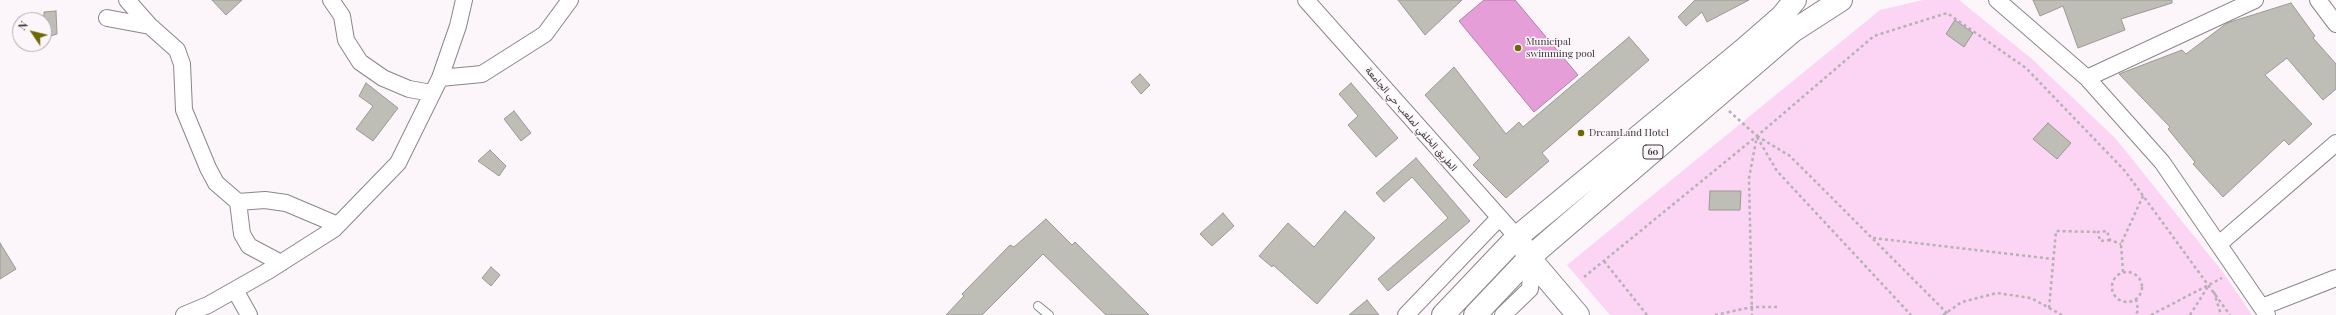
<!DOCTYPE html>
<meta charset="utf-8">
<style>
body{margin:0}
#map{position:relative;width:2336px;height:315px;overflow:hidden;background:#fcf6fa;font-family:"Playfair Display",serif}
canvas{display:block}
.north{position:absolute;left:12px;top:12px;width:40px;height:40px;box-sizing:border-box;background:#fcf6fa;border:1px solid #aeaaac;border-radius:50%;rotate:305deg;font-size:11px;font-weight:700;line-height:16px;text-align:center;color:#393738}
.north::after{content:'';display:block;margin:auto;width:14px;height:18px;background:#6f6700;clip-path:polygon(50% 0,100% 100%,50% 72%,0 100%)}
</style>
<div id="map">
<canvas width="2336" height="315"></canvas>
<div class="north">N</div>
</div>
<script>
const ctx = document.querySelector('canvas').getContext('2d');
ctx.lineJoin = 'round';
function fill(path, color) {
  ctx.fillStyle = color;
  ctx.fill(path, 'evenodd');
}
function shape(rows) {
  const path = new Path2D();
  for (const r of rows) {
    if (r.length === 3) {
      path.moveTo(r[0] + r[2], r[1]);
      path.arc(r[0], r[1], r[2], 0, 2 * Math.PI);
      continue;
    }
    path.moveTo(r[0], r[1]);
    for (let i = 2; i < r.length; i += 2) path.lineTo(r[i], r[i + 1]);
  }
  return path;
}
function trace(path, color, width, dash) {
  ctx.strokeStyle = color;
  ctx.lineWidth = width;
  ctx.lineCap = dash ? 'butt' : 'round';
  ctx.setLineDash(dash || []);
  ctx.stroke(path);
}
function write(font, color, halo, rows, align = 'center') {
  ctx.font = font + ' "Playfair Display",Vazirmatn,serif';
  ctx.lineWidth = 3;
  ctx.setLineDash([]);
  ctx.textBaseline = 'middle';
  ctx.strokeStyle = halo;
  ctx.fillStyle = color;
  for (const [text, x, y, turn = 0] of rows) {
    ctx.save();
    ctx.translate(x, y);
    ctx.rotate((+turn || 0) * Math.PI / 180);
    ctx.textAlign = isNaN(turn) ? turn : align;
    if (halo) ctx.strokeText(text, 0, 0);
    ctx.fillText(text, 0, 0);
    ctx.restore();
  }
}
const green = shape([
 [1923,0,1959,0,2032,59,2116,139,2222,271,2252,315,1610,315,1567,265,1880,10]
]);
const water = shape([
 [1484,0,1515,0,1578,75,1534,112,1459,21,1484,0]
]);
const building = shape([
 [212,0,242,0,226,15,212,0],
 [1398,0,1462,0,1425,35,1398,0],
 [1695,0,1749,0,1707,22,1702,12,1686,26,1678,17,1695,0],
 [2033,0,2172,0,2172,3,2121,19,2125,30,2078,48,2063,6,2040,16,2033,0],
 [2291,3,2315,36,2313,38,2336,64,2336,89,2323,100,2287,58,2265,75,2312,124,2289,145,2284,140,2223,197,2193,164,2195,162,2168,129,2170,127,2119,74,2182,50,2186,54,2227,23,2291,3],
 [56,11,57,34,44,38,44,12,56,11],
 [1955,20,1973,33,1964,47,1946,34,1955,20],
 [1629,37,1649,60,1542,153,1549,161,1506,198,1473,165,1480,158,1425,95,1454,67,1506,134,1519,122,1523,127,1629,37],
 [1140,74,1150,85,1141,94,1131,82,1140,74],
 [366,83,398,108,373,141,356,129,373,106,359,96,366,83],
 [1351,83,1398,138,1376,157,1348,125,1358,116,1339,94,1351,83],
 [514,111,531,133,521,141,504,119,514,111],
 [2048,123,2071,143,2057,159,2033,139,2048,123],
 [490,150,506,166,499,176,478,161,490,150],
 [1416,158,1470,221,1388,291,1378,279,1448,218,1412,177,1384,202,1376,193,1416,158],
 [1710,191,1741,191,1740,210,1709,210,1710,191],
 [1345,211,1375,238,1317,304,1273,265,1272,267,1259,256,1288,223,1314,247,1345,211],
 [1223,213,1234,226,1212,246,1200,234,1223,213],
 [1046,219,1072,245,1075,242,1149,315,1106,315,1043,254,982,315,946,315,964,296,962,294,1010,245,1014,247,1046,219],
 [0,243,16,269,0,279,0,243],
 [491,267,500,275,491,286,482,278,491,267],
 [1367,300,1379,315,1349,315,1367,300]
]);
const path = shape([
 [1729,111,1757,136,1749,178,1752,315],
 [1757,136,1790,156,1949,315],
 [1757,137,1777,171,1911,315],
 [1873,238,2053,259],
 [2110,240,2100,241,2098,232,2107,231,2110,240,2121,244],
 [1604,261,1647,315],
 [2127,287,15],
 [2123,272,2121,244,2143,196],
 [1584,277,1757,136,1874,36,1947,13,2026,68,2125,171,2230,315],
 [2214,292,2221,315],
 [2136,299,2138,310,2136,315],
 [2049,308,2056,231,2098,232],
 [1715,315,1752,307,1777,307],
 [1943,315,1962,302,1997,293,2031,298,2062,315],
 [2151,315,2222,278],
 [2190,315,2209,285]
]);
const lane = shape([
 [1038,306,1049,315]
]);
const street = shape([
 [127,0,150,26],
 [331,0,342,16,346,40,360,62,383,78,409,89,432,93],
 [1306,0,1517,237],
 [1997,0,2087,78,2162,162,2267,315],
 [2318,0,2336,24],
 [107,18,150,26,177,50,182,64,184,110,208,168,216,183,238,202,242,234,249,246,281,263],
 [440,78,482,74,545,34,570,0],
 [2087,78,2255,0],
 [238,202,265,200,286,203,338,225],
 [2219,244,2336,143],
 [235,290,249,315],
 [2262,307,2336,278],
 [184,315,208,305,268,271,334,229,398,163,440,78,458,26,464,0],
 [1406,315,1499,218],
 [1503,315,1530,289,1532,261]
]);
const secondary = shape([
 [1517,237,1532,261,1578,315]
]);
const primary = shape([
 [1443,315,1517,237,1743,50,1782,16,1795,0],
 [1475,315,1530,257,1715,98,1793,31,1841,0]
]);
const markers = [
 [1518,48,4,"#6f6700"],
 [1581,133,4,"#6f6700"]
];
const shields = [
 [1653,152,20]
];
const shieldNames = [
 ["60",1653,152]
];
const poiNames = [
 ["Municipal",1526,42],
 ["swimming pool",1526,54],
 ["DreamLand Hotel",1589,133]
];
const streetNames = [
 ["الطريق الخلفي لملعب حي الجامعة",1411,119,49]
];
fill(green, '#fbd5f3');
fill(water, '#e69ed8');
trace(water, '#b27fa8', 1);
fill(building, '#bebeb7');
trace(building, '#9a9993', 1);
trace(lane, '#8c868a', 10);
trace(street, '#8c868a', 18);
trace(secondary, '#8c868a', 24);
trace(primary, '#8c868a', 24);
trace(path, '#b5b1b4', 2.5, [3, 3]);
trace(lane, '#fff', 8);
trace(street, '#fff', 16);
trace(secondary, '#fff', 22);
trace(primary, '#fff', 22);
for (const [x, y, r, color] of markers) {
  const dot = new Path2D();
  dot.arc(x, y, r, 0, 2 * Math.PI);
  ctx.fillStyle = color;
  ctx.fill(dot);
  trace(dot, '#fcf6fa', 1.5);
}
for (const [x, y, w] of shields) {
  const box = new Path2D();
  box.roundRect(x - w / 2, y - 7, w, 14, 3);
  ctx.fillStyle = '#fcf6fa';
  ctx.fill(box);
  trace(box, '#393738', 1);
}
write('bold 9px', '#393738', null, shieldNames);
write('10px', '#393738', '#fcf6fa', poiNames, 'left');
write('10px', '#393738', '#fcf6fa', streetNames);
</script>
